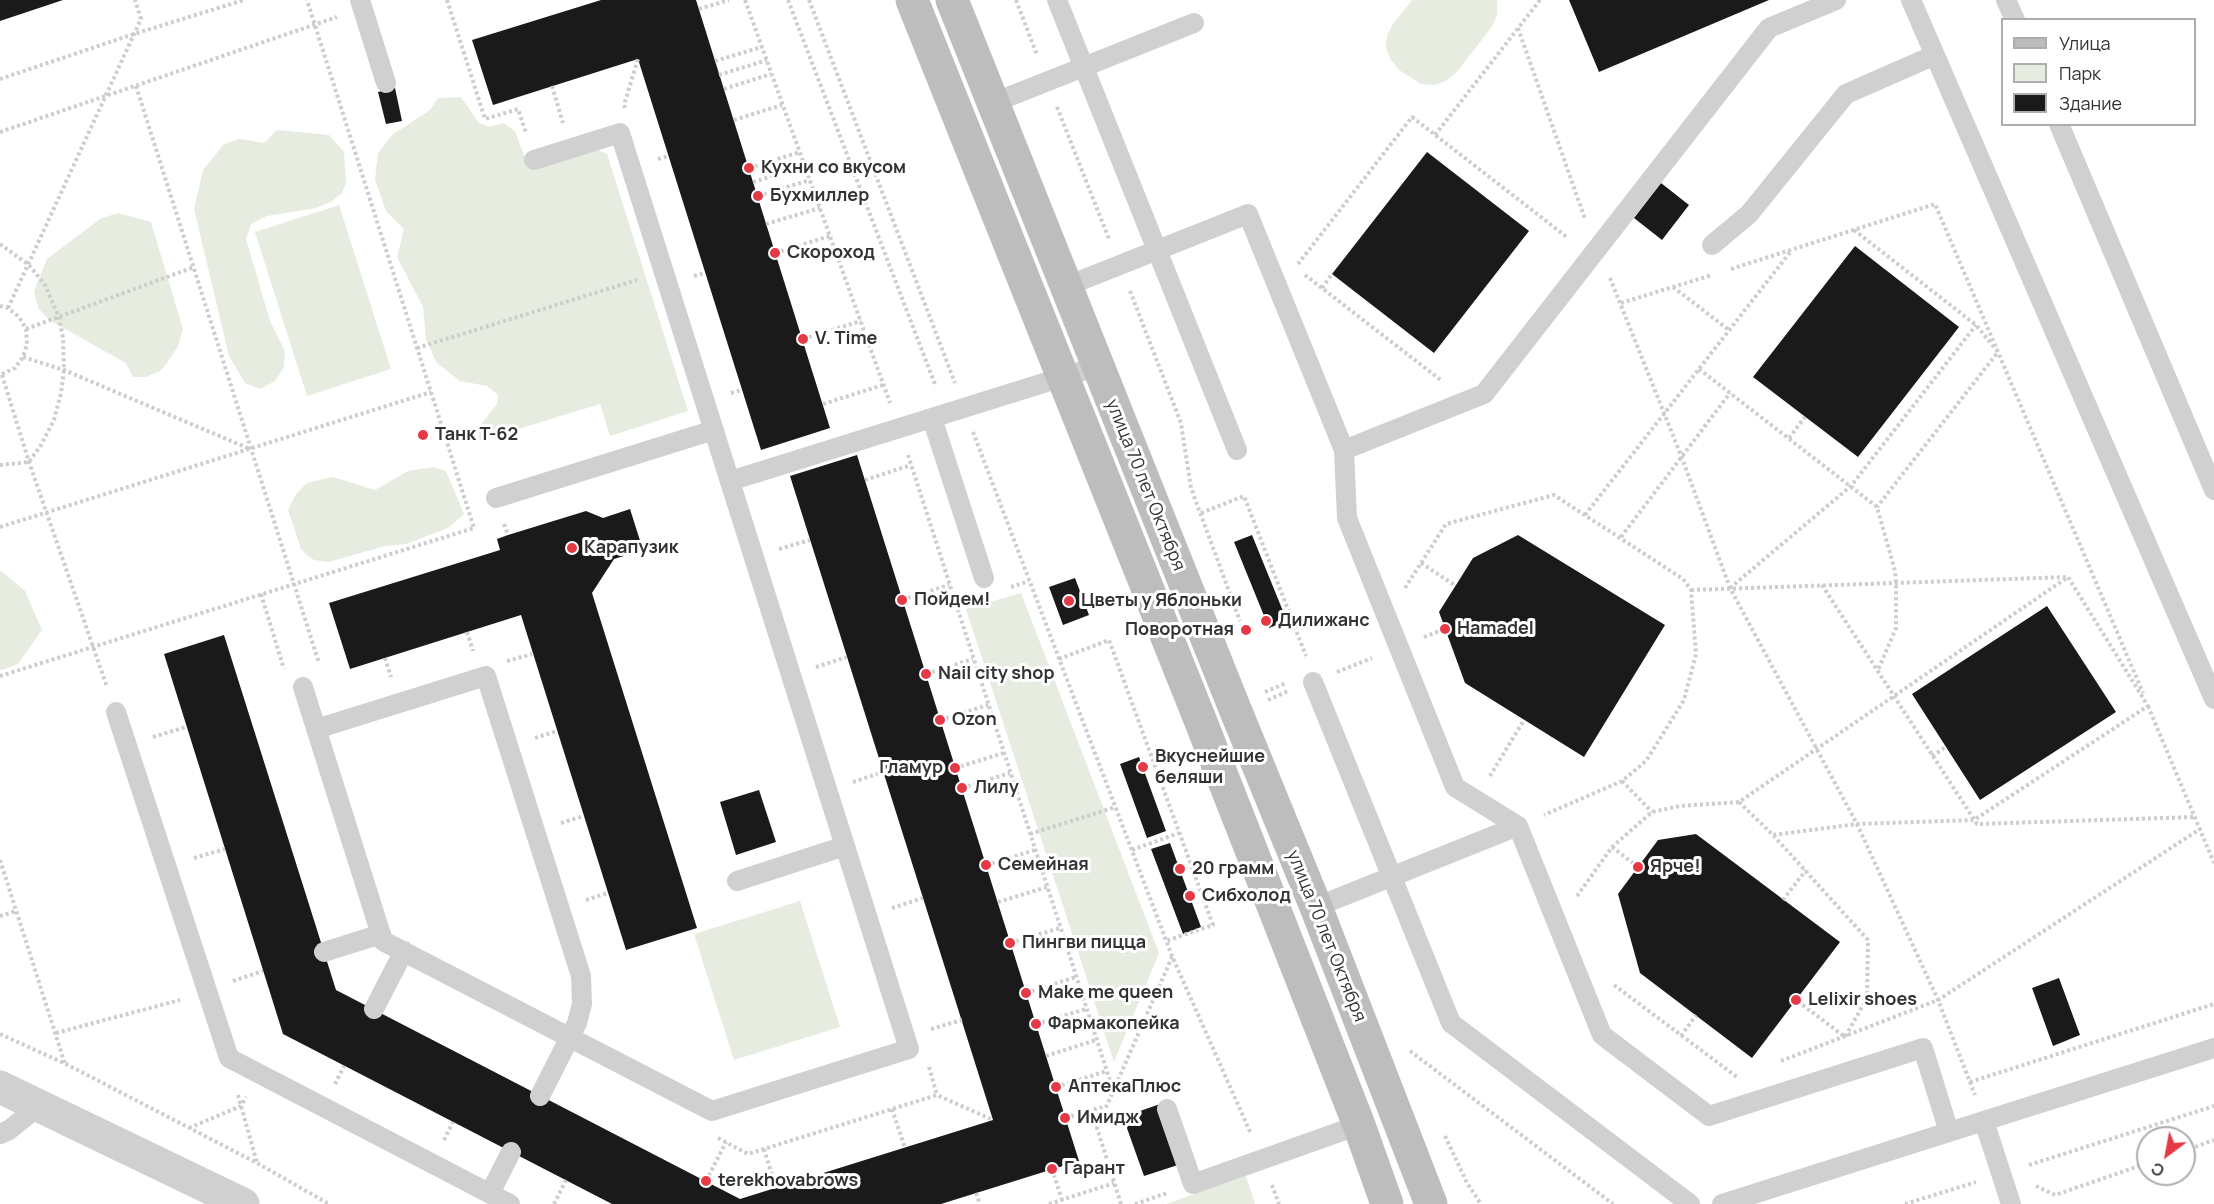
<!DOCTYPE html>
<meta charset="utf-8">
<style>
body{margin:0}
#map{position:relative;width:2214px;height:1204px;overflow:hidden;background:#fff;font-family:Manrope,sans-serif}
canvas{display:block}
.legend{position:absolute;left:2001px;top:18px;width:195px;height:108px;box-sizing:border-box;background:#fff;border:2px solid #adadad;margin:0;padding:8px 10px;list-style:none;font-size:18px;color:#333}
.legend li{display:flex;align-items:center;gap:12px;height:30px}
.legend b{width:30px;border:2px solid #adadad}
.north{position:absolute;left:2136px;top:1126px;width:60px;height:60px;box-sizing:border-box;background:#fff;border:2px solid #adadad;border-radius:50%;rotate:212deg;font-size:16px;font-weight:700;line-height:24px;text-align:center;color:#333}
.north::after{content:'';display:block;margin:auto;width:21px;height:27px;background:#e63946;clip-path:polygon(50% 0,100% 100%,50% 72%,0 100%)}
</style>
<div id="map">
<canvas width="2214" height="1204"></canvas>
<ul class="legend">
<li><b style="height:8px;background:#bdbdbd"></b>Улица</li>
<li><b style="height:16px;background:#e6ecdf"></b>Парк</li>
<li><b style="height:16px;background:#1a1a1a"></b>Здание</li>
</ul>
<div class="north">С</div>
</div>
<script>
const ctx = document.querySelector('canvas').getContext('2d');
ctx.lineJoin = 'round';
function fill(path, color) {
  ctx.fillStyle = color;
  ctx.fill(path, 'evenodd');
}
function shape(rows) {
  const path = new Path2D();
  for (const r of rows) {
    path.moveTo(r[0], r[1]);
    for (let i = 2; i < r.length; i += 2) path.lineTo(r[i], r[i + 1]);
  }
  return path;
}
function trace(path, color, width, dash) {
  ctx.strokeStyle = color;
  ctx.lineWidth = width;
  ctx.lineCap = dash ? 'butt' : 'round';
  ctx.setLineDash(dash || []);
  ctx.stroke(path);
}
function write(font, color, halo, rows, align = 'center') {
  ctx.font = font + ' Manrope,sans-serif';
  ctx.lineWidth = 6;
  ctx.setLineDash([]);
  ctx.textBaseline = 'middle';
  ctx.strokeStyle = halo;
  ctx.fillStyle = color;
  for (const [text, x, y, turn = 0] of rows) {
    ctx.save();
    ctx.translate(x, y);
    ctx.rotate((+turn || 0) * Math.PI / 180);
    ctx.textAlign = isNaN(turn) ? turn : align;
    if (halo) ctx.strokeText(text, 0, 0);
    ctx.fillText(text, 0, 0);
    ctx.restore();
  }
}
const green = shape([
 [1412,0,1497,0,1497,16,1491,28,1456,73,1446,81,1434,85,1421,84,1399,70,1391,60,1386,48,1387,35,1393,24],
 [461,97,479,123,489,127,503,123,515,131,525,158,593,148,607,154,688,411,610,436,600,404,479,441,479,427,497,404,498,395,487,386,460,381,437,363,426,340,423,307,397,257,404,229,386,211,375,180,378,153,392,135,430,110,438,98],
 [277,130,329,135,344,152,346,183,342,193,331,202,316,208,267,216,251,224,246,239,270,321,285,351,284,367,275,381,260,389,245,383,229,356,194,209,203,170,224,144,240,139,264,143],
 [339,205,391,369,307,396,255,232],
 [118,213,151,222,183,329,178,346,167,363,160,371,146,377,133,377,126,363,49,320,38,308,34,291,47,259,100,219],
 [433,467,446,471,464,514,448,528,406,544,385,546,329,562,314,560,308,556,301,549,288,510,296,494,307,483,333,477,375,490,408,471],
 [0,570,25,591,42,630,18,664,2,670,0,670],
 [1021,593,1159,953,1114,1062,966,609],
 [800,901,840,1027,734,1060,694,934],
 [1246,1176,1255,1204,1166,1204]
]);
const building = shape([
 [0,0,63,0,0,21],
 [601,0,696,0,830,428,761,450,638,59,493,105,472,40],
 [1569,0,1769,0,1599,72],
 [395,88,402,121,386,124,378,92],
 [1427,152,1529,231,1434,353,1332,274],
 [1661,183,1689,205,1662,240,1634,218],
 [1855,246,1959,327,1858,457,1753,377],
 [857,455,1079,1161,941,1204,612,1204,283,1034,164,654,224,635,336,990,740,1199,993,1120,790,476],
 [630,509,643,550,614,559,592,593,697,928,626,950,521,615,350,669,329,603,500,550,497,539,508,535,586,511,603,518],
 [1252,535,1287,621,1269,628,1234,542],
 [1518,535,1665,625,1584,757,1465,683,1439,612,1473,558],
 [1075,578,1089,615,1063,625,1049,587],
 [2047,606,2116,712,1980,800,1912,694],
 [1139,757,1166,831,1147,838,1120,764],
 [759,790,776,842,736,855,720,802],
 [1696,834,1840,942,1752,1058,1640,973,1618,894,1658,840],
 [1170,843,1201,927,1183,934,1151,849],
 [2059,978,2080,1035,2053,1046,2032,988],
 [1160,1104,1181,1164,1144,1176,1123,1117]
]);
const path = shape([
 [447,0,485,119,518,109,526,133],
 [745,0,890,403],
 [788,0,936,387],
 [809,0,955,383],
 [1016,0,1037,55],
 [699,9,729,0],
 [1518,28,1585,219],
 [715,61,762,47],
 [719,75,767,60],
 [0,79,134,34,244,0],
 [136,86,319,663],
 [552,86,563,123],
 [724,89,771,74],
 [1057,107,1109,239],
 [625,108,624,105,638,59],
 [734,120,782,105],
 [0,132,337,17],
 [1435,135,1540,0],
 [658,159,668,156],
 [749,168,800,152],
 [753,182,805,166],
 [758,196,810,180],
 [766,224,820,208],
 [1854,230,1976,325,1998,352,1877,507],
 [0,244,29,265,45,285,59,317,63,338,64,370,61,393,54,420,41,445,29,462,0,465],
 [775,253,830,236],
 [1298,264,1412,117,1568,238],
 [1731,269,1935,204,2143,693],
 [1305,275,1442,381],
 [694,276,705,273],
 [1610,278,1682,458,1730,588,1857,824,1938,1000,1975,1095],
 [1673,287,1729,330],
 [1322,288,1332,274],
 [1130,291,1181,423,1191,488,1240,621],
 [1621,303,1712,275],
 [0,306,8,308,19,317,26,329,27,344,23,357,15,368,0,375],
 [8,308,141,19,135,0],
 [26,329,194,267],
 [803,339,861,321],
 [417,348,637,280],
 [23,357,64,370,250,449],
 [1699,369,1877,507,1895,571,1896,583,1896,628,1878,670],
 [2,375,29,462,107,687],
 [731,393,742,390],
 [823,404,883,385],
 [973,432,1172,956,1251,1134],
 [1789,438,1805,417],
 [908,455,1113,1090],
 [865,480,911,465],
 [1201,513,1244,496,1306,656],
 [1585,515,1791,251],
 [504,524,508,535],
 [0,527,431,392],
 [1621,537,1730,393],
 [779,549,810,540],
 [1421,563,1456,586],
 [1822,585,1977,824,2195,817],
 [1011,587,1029,581],
 [1405,588,1446,524,1554,495,1683,579,1691,590,1696,654,1684,700,1646,761,1622,781,1544,815],
 [1730,588,1851,486,1976,325],
 [1691,590,2068,577],
 [261,594,284,669],
 [902,600,949,585],
 [956,605,969,600],
 [467,632,473,651],
 [1424,637,1445,629],
 [385,658,391,677],
 [1059,659,1109,640,1213,925,1166,941],
 [507,661,532,654],
 [816,667,847,657],
 [1337,672,1372,658],
 [926,674,973,659],
 [0,676,474,528,307,0],
 [1265,692,1286,683],
 [1268,700,1288,691],
 [2148,706,2214,863],
 [940,720,988,705],
 [153,737,186,727],
 [535,738,557,731],
 [1932,756,1946,747],
 [955,768,1004,753],
 [1490,776,1524,720],
 [1622,781,1652,812],
 [853,782,883,772],
 [962,788,1010,773],
 [1739,802,1773,835,1868,940,1867,998,1845,1037,1796,1000],
 [561,823,583,816],
 [1030,834,1116,807],
 [1612,847,1638,867],
 [1132,850,1179,833],
 [194,858,225,849],
 [0,860,65,1064],
 [986,865,1035,850],
 [1577,896,1612,847,1652,812,1680,806,1739,802,2068,577,2148,706,1974,820,1857,824,1773,835],
 [586,900,608,893],
 [1783,900,1806,870],
 [998,902,1047,887],
 [892,908,923,898],
 [0,916,16,911],
 [1010,943,1060,928],
 [233,981,263,971],
 [1614,985,1737,1077],
 [1026,993,1076,977],
 [1036,1024,1086,1009],
 [931,1029,962,1020],
 [56,1033,180,1000],
 [0,1034,66,1064,257,1163,329,1204],
 [1681,1036,1696,1015],
 [1410,1051,1613,1204],
 [1046,1056,1096,1040],
 [1781,1061,1938,1000,2200,829],
 [929,1067,937,1095],
 [1970,1082,2214,1004],
 [335,1084,344,1066],
 [1056,1087,1107,1071],
 [238,1095,257,1163],
 [892,1109,905,1148],
 [1065,1118,1106,1106],
 [189,1128,241,1106,246,1097],
 [1445,1136,1467,1183,1481,1204],
 [718,1138,748,1154,937,1095,993,1120],
 [444,1140,453,1122],
 [764,1149,776,1188],
 [2184,1151,2214,1140],
 [2029,1165,2214,1106],
 [1052,1169,1062,1200],
 [706,1181,726,1142],
 [1272,1185,1279,1204],
 [2036,1186,2055,1195,2148,1163],
 [976,1193,980,1204],
 [554,1204,566,1180],
 [1049,1204,1114,1183],
 [1121,1204,1097,1128,1172,957],
 [1135,1204,1167,1193],
 [1905,1204,1976,1182]
]);
const service = shape([
 [360,0,386,83],
 [1057,0,1237,450],
 [1911,0,2214,699],
 [2006,0,2015,20],
 [993,103,1194,23],
 [2059,124,2214,490],
 [1712,245,1749,214,1846,94,1935,55],
 [1067,286,1248,214,1344,450,1347,518,1455,787,1518,826,1602,1035,1709,1116,1923,1048,1949,1132,1722,1204],
 [932,418,984,578],
 [1344,450,1484,394,1769,28,1836,0],
 [730,481,1098,366],
 [496,498,714,430],
 [1313,682,1451,1023,1690,1204],
 [303,687,383,941,712,1111,909,1049,620,133,534,160],
 [116,712,229,1058,510,1204],
 [316,729,486,676,581,976,582,1004,577,1023,540,1096],
 [737,881,845,846],
 [1316,907,1518,826],
 [324,952,381,934],
 [374,1009,404,951],
 [1167,1109,1193,1184,1359,1125],
 [1984,1121,2011,1204],
 [1949,1132,2214,1048],
 [0,1134,9,1130,39,1106],
 [490,1193,511,1152]
]);
const minor = shape([
 [0,1087,243,1204]
]);
const secondary = shape([
 [912,0,1199,717,1359,1125,1387,1204],
 [952,0,1233,704,1316,907,1431,1204]
]);
const markers = [
 [749,168,6,"#e63946"],
 [758,196,6,"#e63946"],
 [775,253,6,"#e63946"],
 [803,339,6,"#e63946"],
 [423,435,6,"#e63946"],
 [572,548,6,"#e63946"],
 [902,600,6,"#e63946"],
 [1069,601,6,"#e63946"],
 [1266,621,6,"#e63946"],
 [1445,629,6,"#e63946"],
 [1246,630,6,"#e63946"],
 [926,674,6,"#e63946"],
 [940,720,6,"#e63946"],
 [1143,767,6,"#e63946"],
 [955,768,6,"#e63946"],
 [962,788,6,"#e63946"],
 [986,865,6,"#e63946"],
 [1638,867,6,"#e63946"],
 [1180,869,6,"#e63946"],
 [1190,896,6,"#e63946"],
 [1010,943,6,"#e63946"],
 [1026,993,6,"#e63946"],
 [1796,1000,6,"#e63946"],
 [1036,1024,6,"#e63946"],
 [1056,1087,6,"#e63946"],
 [1065,1118,6,"#e63946"],
 [1052,1169,6,"#e63946"],
 [706,1181,6,"#e63946"]
];
const poiNames = [
 ["Кухни со вкусом",761,168],
 ["Бухмиллер",770,196],
 ["Скороход",787,253],
 ["V. Time",815,339],
 ["Танк Т-62",435,435],
 ["Карапузик",584,548],
 ["Пойдем!",914,600],
 ["Цветы у Яблоньки",1081,601],
 ["Дилижанс",1278,621],
 ["Hamadel",1457,629],
 ["Поворотная",1234,630,"right"],
 ["Nail city shop",938,674],
 ["Ozon",952,720],
 ["Вкуснейшие",1155,757],
 ["беляши",1155,778],
 ["Гламур",943,768,"right"],
 ["Лилу",974,788],
 ["Семейная",998,865],
 ["Ярче!",1650,867],
 ["20 грамм",1192,869],
 ["Сибхолод",1202,896],
 ["Пингви пицца",1022,943],
 ["Make me queen",1038,993],
 ["Lelixir shoes",1808,1000],
 ["Фармакопейка",1048,1024],
 ["АптекаПлюс",1068,1087],
 ["Имидж",1077,1118],
 ["Гарант",1064,1169],
 ["terekhovabrows",718,1181]
];
const streetNames = [
 ["улица 70 лет Октября",1145,485,68],
 ["улица 70 лет Октября",1326,936,68]
];
fill(green, '#e6ecdf');
fill(building, '#1a1a1a');
trace(path, '#cdcdcd', 4, [3, 3]);
trace(service, '#d0d0d0', 20);
trace(minor, '#d0d0d0', 33);
trace(secondary, '#bdbdbd', 33);
for (const [x, y, r, color] of markers) {
  const dot = new Path2D();
  dot.arc(x, y, r, 0, 2 * Math.PI);
  ctx.fillStyle = color;
  ctx.fill(dot);
  trace(dot, '#fff', 2);
}
write('bold 18px', '#333', '#fff', poiNames, 'left');
write('18px', '#333', '#fff', streetNames);
</script>
